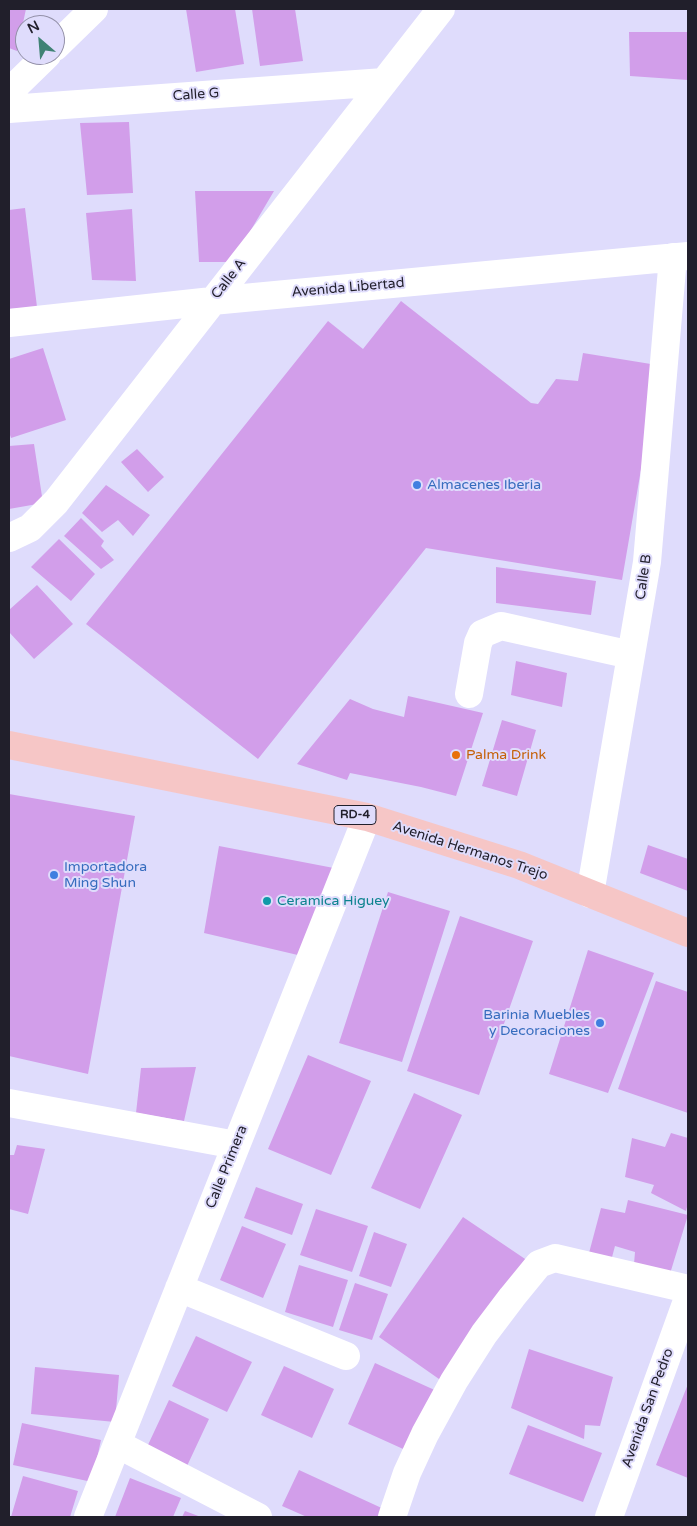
<!DOCTYPE html>
<style>
body{margin:0}
#map{position:relative;width:697px;height:1526px;overflow:hidden;background:#dfdcfc;font-family:"Varela Round",sans-serif}
canvas{display:block}
.frame{position:absolute;inset:0;border:10px solid #211f2b;pointer-events:none}
.north{position:absolute;left:15px;top:15px;width:50px;height:50px;box-sizing:border-box;background:#dfdcfc;border:1px solid #9390a8;border-radius:50%;rotate:333deg;font-size:14px;font-weight:700;line-height:20px;text-align:center;color:#211f2b}
.north::after{content:'';display:block;margin:auto;width:18px;height:22px;background:#3f8274;clip-path:polygon(50% 0,100% 100%,50% 72%,0 100%)}
</style>
<div id="map">
<canvas width="697" height="1526"></canvas>
<div class="frame"></div>
<div class="north">N</div>
</div>
<script>
const ctx = document.querySelector('canvas').getContext('2d');
ctx.lineJoin = 'round';
function fill(path, color) {
  ctx.fillStyle = color;
  ctx.fill(path, 'evenodd');
}
function shape(rows) {
  const path = new Path2D();
  for (const r of rows) {
    path.moveTo(r[0], r[1]);
    for (let i = 2; i < r.length; i += 2) path.lineTo(r[i], r[i + 1]);
  }
  return path;
}
function trace(path, color, width, dash) {
  ctx.strokeStyle = color;
  ctx.lineWidth = width;
  ctx.lineCap = dash ? 'butt' : 'round';
  ctx.setLineDash(dash || []);
  ctx.stroke(path);
}
function write(font, color, halo, rows, align = 'center') {
  ctx.font = font + ' "Varela Round",sans-serif';
  ctx.lineWidth = 4;
  ctx.setLineDash([]);
  ctx.textBaseline = 'middle';
  ctx.strokeStyle = halo;
  ctx.fillStyle = color;
  for (const [text, x, y, turn = 0] of rows) {
    ctx.save();
    ctx.translate(x, y);
    ctx.rotate((+turn || 0) * Math.PI / 180);
    ctx.textAlign = isNaN(turn) ? turn : align;
    if (halo) ctx.strokeText(text, 0, 0);
    ctx.fillText(text, 0, 0);
    ctx.restore();
  }
}
const building = shape([
 [9,9,26,9,17,51,9,48],
 [186,9,235,9,244,64,196,72],
 [252,9,295,9,303,61,260,66],
 [629,32,688,32,688,80,630,76],
 [129,122,133,193,87,195,80,123],
 [195,191,274,191,232,262,199,262],
 [25,208,37,307,9,309,9,210],
 [132,209,136,281,92,280,86,213],
 [401,301,531,403,538,404,556,379,578,381,583,353,657,365,649,423,622,580,426,548,258,759,86,624,328,321,363,349],
 [43,348,66,420,11,438,9,432,9,359],
 [34,444,43,503,9,509,9,446],
 [137,449,164,477,148,492,121,462],
 [106,485,150,515,133,536,118,520,102,532,82,513],
 [81,518,104,541,101,546,114,560,101,569,64,536],
 [59,539,95,574,71,601,31,567],
 [496,567,596,581,591,615,496,603],
 [37,585,73,624,34,659,9,632,9,610],
 [516,661,567,673,562,707,511,695],
 [408,696,483,713,456,796,421,787,350,773,347,780,297,764,350,699,373,709,404,717],
 [502,720,536,730,517,796,482,786],
 [9,794,135,816,88,1074,9,1056],
 [648,845,688,859,688,891,640,873],
 [219,846,339,869,302,956,204,933],
 [388,892,450,911,402,1062,339,1043],
 [460,916,533,941,479,1095,407,1071],
 [588,950,654,973,608,1093,549,1074],
 [656,981,688,992,688,1113,618,1089],
 [308,1055,371,1081,331,1175,268,1149],
 [196,1067,184,1121,136,1113,141,1068],
 [414,1093,462,1115,420,1209,371,1188],
 [671,1133,688,1138,688,1203,686,1211,651,1193,654,1185,625,1177,632,1138,665,1147],
 [17,1145,45,1149,28,1214,9,1209,9,1155,14,1155],
 [256,1187,303,1204,292,1235,244,1218],
 [628,1200,688,1215,669,1277,634,1264,635,1252,615,1246,611,1261,589,1253,601,1208,625,1213],
 [316,1209,368,1226,352,1272,300,1255],
 [463,1217,534,1265,449,1386,379,1337],
 [242,1226,286,1244,263,1298,220,1280],
 [374,1232,407,1244,391,1287,359,1276],
 [299,1265,348,1280,333,1327,285,1312],
 [355,1283,388,1294,372,1340,339,1330],
 [196,1336,252,1362,227,1412,172,1386],
 [529,1349,613,1377,600,1426,585,1425,584,1439,511,1408],
 [375,1363,439,1392,412,1453,348,1424],
 [284,1366,334,1389,312,1438,261,1415],
 [35,1367,119,1375,115,1422,31,1414],
 [688,1384,688,1478,656,1465],
 [169,1400,209,1419,187,1466,147,1447],
 [22,1423,101,1440,92,1482,13,1465],
 [528,1425,602,1453,583,1502,509,1474],
 [299,1470,386,1510,383,1517,307,1517,282,1506],
 [23,1476,78,1491,70,1517,11,1517],
 [130,1478,181,1498,173,1517,115,1517],
 [185,1511,201,1517,182,1517]
]);
const minor = shape([
 [55,47,94,9],
 [9,92,47,55],
 [9,109,384,82],
 [9,323,212,301,688,256],
 [9,538,30,528,56,502,441,9],
 [469,694,478,643,482,634,501,626,631,655],
 [590,894,647,562,673,257],
 [9,1103,236,1145],
 [179,1288,346,1356],
 [117,1444,258,1517],
 [88,1517,367,817],
 [392,1517,407,1473,425,1434,454,1381,484,1334,512,1297,539,1264,555,1258,688,1289],
 [609,1517,688,1298]
]);
const major = shape([
 [9,745,367,817,519,865,688,933]
]);
const markers = [
 [417,485,5,"#3f7fe0"],
 [456,755,5,"#e8710a"],
 [54,875,5,"#3f7fe0"],
 [267,901,5,"#0f9aa8"],
 [600,1023,5,"#3f7fe0"]
];
const shields = [
 [355,815,42]
];
const shieldNames = [
 ["RD-4",355,815]
];
const streetNames = [
 ["Calle G",196,95,-4],
 ["Calle A",229,279,-52],
 ["Avenida Libertad",348,288,-5],
 ["Calle B",644,577,-82],
 ["Avenida Hermanos Trejo",470,851,18],
 ["Calle Primera",227,1167,-68],
 ["Avenida San Pedro",648,1408,-70]
];
const shopNames = [
 ["Almacenes Iberia",427,485],
 ["Importadora",64,867],
 ["Ming Shun",64,883],
 ["Barinia Muebles",590,1015,"right"],
 ["y Decoraciones",590,1031,"right"]
];
const foodNames = [
 ["Palma Drink",466,755]
];
const cultureNames = [
 ["Ceramica Higuey",277,901]
];
fill(building, '#d29eea');
trace(minor, '#fff', 28);
trace(major, '#f6c6c6', 28);
for (const [x, y, r, color] of markers) {
  const dot = new Path2D();
  dot.arc(x, y, r, 0, 2 * Math.PI);
  ctx.fillStyle = color;
  ctx.fill(dot);
  trace(dot, '#dfdcfc', 2);
}
for (const [x, y, w] of shields) {
  const box = new Path2D();
  box.roundRect(x - w / 2, y - 9.5, w, 19, 4);
  ctx.fillStyle = '#dfdcfc';
  ctx.fill(box);
  trace(box, '#211f2b', 1);
}
write('bold 12px', '#211f2b', null, shieldNames);
write('14px', '#211f2b', '#dfdcfc', streetNames);
write('14px', '#366cbe', '#dfdcfc', shopNames, 'left');
write('14px', '#c56008', '#dfdcfc', foodNames, 'left');
write('14px', '#0d838f', '#dfdcfc', cultureNames, 'left');
</script>
